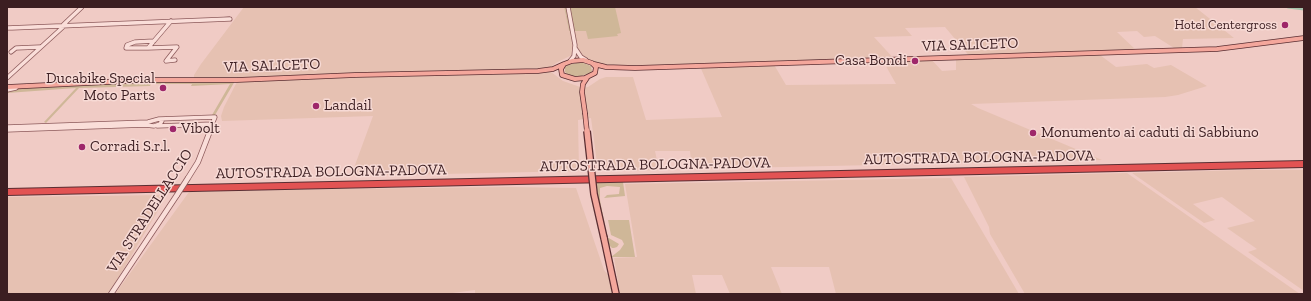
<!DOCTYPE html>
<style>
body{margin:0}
#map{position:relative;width:1311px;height:301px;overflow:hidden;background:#f0cbc5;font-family:"Zilla Slab",serif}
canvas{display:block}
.frame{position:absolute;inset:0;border:8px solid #3c1e21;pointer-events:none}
</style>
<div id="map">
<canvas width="1311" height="301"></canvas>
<div class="frame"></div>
</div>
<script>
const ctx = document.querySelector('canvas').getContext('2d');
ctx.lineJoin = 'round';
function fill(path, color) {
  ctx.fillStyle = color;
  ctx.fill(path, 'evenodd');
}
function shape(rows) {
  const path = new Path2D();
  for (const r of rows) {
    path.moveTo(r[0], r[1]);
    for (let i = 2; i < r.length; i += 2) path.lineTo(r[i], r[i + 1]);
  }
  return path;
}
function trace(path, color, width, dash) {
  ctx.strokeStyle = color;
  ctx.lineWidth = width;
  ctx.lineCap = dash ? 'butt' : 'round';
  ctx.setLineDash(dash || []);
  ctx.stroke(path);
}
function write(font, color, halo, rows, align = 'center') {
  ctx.font = font + ' "Zilla Slab",serif';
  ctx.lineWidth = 3;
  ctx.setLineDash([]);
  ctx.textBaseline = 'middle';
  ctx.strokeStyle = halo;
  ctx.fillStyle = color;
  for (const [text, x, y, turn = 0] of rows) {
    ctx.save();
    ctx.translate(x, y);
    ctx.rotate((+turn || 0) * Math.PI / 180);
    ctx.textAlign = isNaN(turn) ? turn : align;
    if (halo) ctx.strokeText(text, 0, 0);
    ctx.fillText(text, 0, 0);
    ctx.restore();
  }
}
const farmland = shape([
 [244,7,564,7,569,31,615,7,1195,7,1234,38,1183,39,1182,48,1174,48,1155,36,1144,37,1137,31,1117,32,1136,50,1096,52,1116,67,1147,64,1154,68,1171,65,1207,86,1178,95,1165,97,971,104,978,108,1102,160,692,169,690,151,655,151,659,170,598,171,591,118,578,120,579,171,351,176,373,116,222,121,221,116,224,107,239,78,194,78,194,75,201,64],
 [945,27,971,58,956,59,956,70,942,71,931,59,896,61,874,37,912,36,905,28],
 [580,55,602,65,630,66,699,64,722,117,646,120,633,77,606,77,600,79,588,87,583,88,563,81,551,72,552,66,556,63,570,56],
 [882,59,896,84,786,85,773,63],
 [1249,170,1304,170,1304,291,1248,252,1257,249,1227,228,1255,221,1222,197,1193,204,1215,220,1204,223,1132,173],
 [1127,173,1231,246,1300,294,1025,294,990,234,989,227,964,177],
 [951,178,1019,294,836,294,829,267,771,267,782,294,730,294,722,275,692,275,696,294,620,294,614,258,637,257,625,184],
 [509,187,576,188,604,270,610,277,612,294,475,294,475,290,445,294,115,294,189,192,341,189],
 [167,195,109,294,7,294,7,197]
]);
const green = shape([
 [564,7,615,7,621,33,617,34,618,36,588,39,586,31,569,31],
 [581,62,591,66,592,71,590,73,578,77,570,76,565,72,565,67,568,65],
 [145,81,235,81,215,115,212,115,230,84,191,86,192,84,151,84,150,86,79,88,46,123,44,122,76,88,7,93,7,91,10,90,40,86],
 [595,182,623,182,625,196,604,198,607,195,619,194,620,187,607,186,600,188,600,200,607,237,619,244,617,247,614,248,612,248,607,243,598,203],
 [608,220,629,220,635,257,611,257,620,250,624,244,622,240,611,235]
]);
const canal = shape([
 [1288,7,1304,9]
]);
const minorFar1 = shape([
 [568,7,575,45,574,56,570,61],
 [171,21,148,48,177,47,166,61,175,60],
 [63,25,82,7],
 [7,28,230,19,12,28],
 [148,48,126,48,127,45,135,42,154,41],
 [575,48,581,57,586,60],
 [11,52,16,48,40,47],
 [7,78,63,27],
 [7,90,16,88],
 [159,119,215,117,209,132],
 [157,126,213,124],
 [7,127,148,122,159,119,162,121,160,124,154,126,145,125,7,130]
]);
const minor = shape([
 [188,178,198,162,210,131],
 [111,294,177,195]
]);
const majorFar1 = shape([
 [583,60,592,63,596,67,595,73,585,78,575,79,562,75,561,69,564,64,572,61,583,60],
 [594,64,606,67,635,68,1217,49,1304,38],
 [7,87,149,80,237,80,355,75,538,71,553,69,564,64],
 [585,113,582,92,583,84,587,78]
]);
const major = shape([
 [604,238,616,294]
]);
const highway = shape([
 [7,192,1304,164]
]);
const minorBridge = shape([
 [177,195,188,178]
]);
const majorBridgeFar1 = shape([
 [585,113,587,132]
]);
const majorBridge = shape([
 [587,131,594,194,604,238]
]);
const markers = [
 [1285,25,4,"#9e276a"],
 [915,61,4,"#9e276a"],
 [163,88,4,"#9e276a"],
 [316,106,4,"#9e276a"],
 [173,129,4,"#9e276a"],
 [1033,133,4,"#9e276a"],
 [82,147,4,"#9e276a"]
];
const farPoinames = [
 ["Hotel Centergross",1277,25]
];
const streetNames = [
 ["VIA SALICETO",970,45,-2],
 ["VIA SALICETO",272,66,-2],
 ["AUTOSTRADA BOLOGNA-PADOVA",979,158,-1],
 ["AUTOSTRADA BOLOGNA-PADOVA",655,165,-1],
 ["AUTOSTRADA BOLOGNA-PADOVA",331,172,-1],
 ["VIA STRADELLACCIO",150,211,-57]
];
const poiNames = [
 ["Casa Bondi",907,61,"right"],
 ["Ducabike Special",155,79,"right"],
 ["Moto Parts",155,96,"right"],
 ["Landail",324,106],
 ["Vibolt",181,129],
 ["Monumento ai caduti di Sabbiuno",1041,133],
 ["Corradi S.r.l.",90,147]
];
fill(farmland, '#e6c1b2');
fill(green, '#cfb798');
trace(canal, '#a7c3ab', 3);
trace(minorFar1, '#8c5a5b', 5);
trace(minor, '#8c5a5b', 6);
trace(majorFar1, '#5a2e32', 5.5);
trace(major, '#5a2e32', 8);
trace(highway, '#5a2e32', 8);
trace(minorFar1, '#faded9', 3.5);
trace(minor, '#faded9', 4.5);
trace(majorFar1, '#f4a79c', 4);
trace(major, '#f4a79c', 5.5);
trace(highway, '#e25353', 6);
trace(minorBridge, '#8c5a5b', 6, []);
trace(majorBridgeFar1, '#5a2e32', 5.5, []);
trace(majorBridge, '#5a2e32', 8, []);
trace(minorBridge, '#faded9', 4.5);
trace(majorBridgeFar1, '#f4a79c', 4);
trace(majorBridge, '#f4a79c', 5.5);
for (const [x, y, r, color] of markers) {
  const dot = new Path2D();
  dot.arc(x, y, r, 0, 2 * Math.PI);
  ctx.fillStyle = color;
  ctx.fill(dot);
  trace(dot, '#f7dad5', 1.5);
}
write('13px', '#3c1e21', '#f7dad5', farPoinames, 'right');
write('15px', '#3c1e21', '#f7dad5', streetNames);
write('15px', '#3c1e21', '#f7dad5', poiNames, 'left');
</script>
